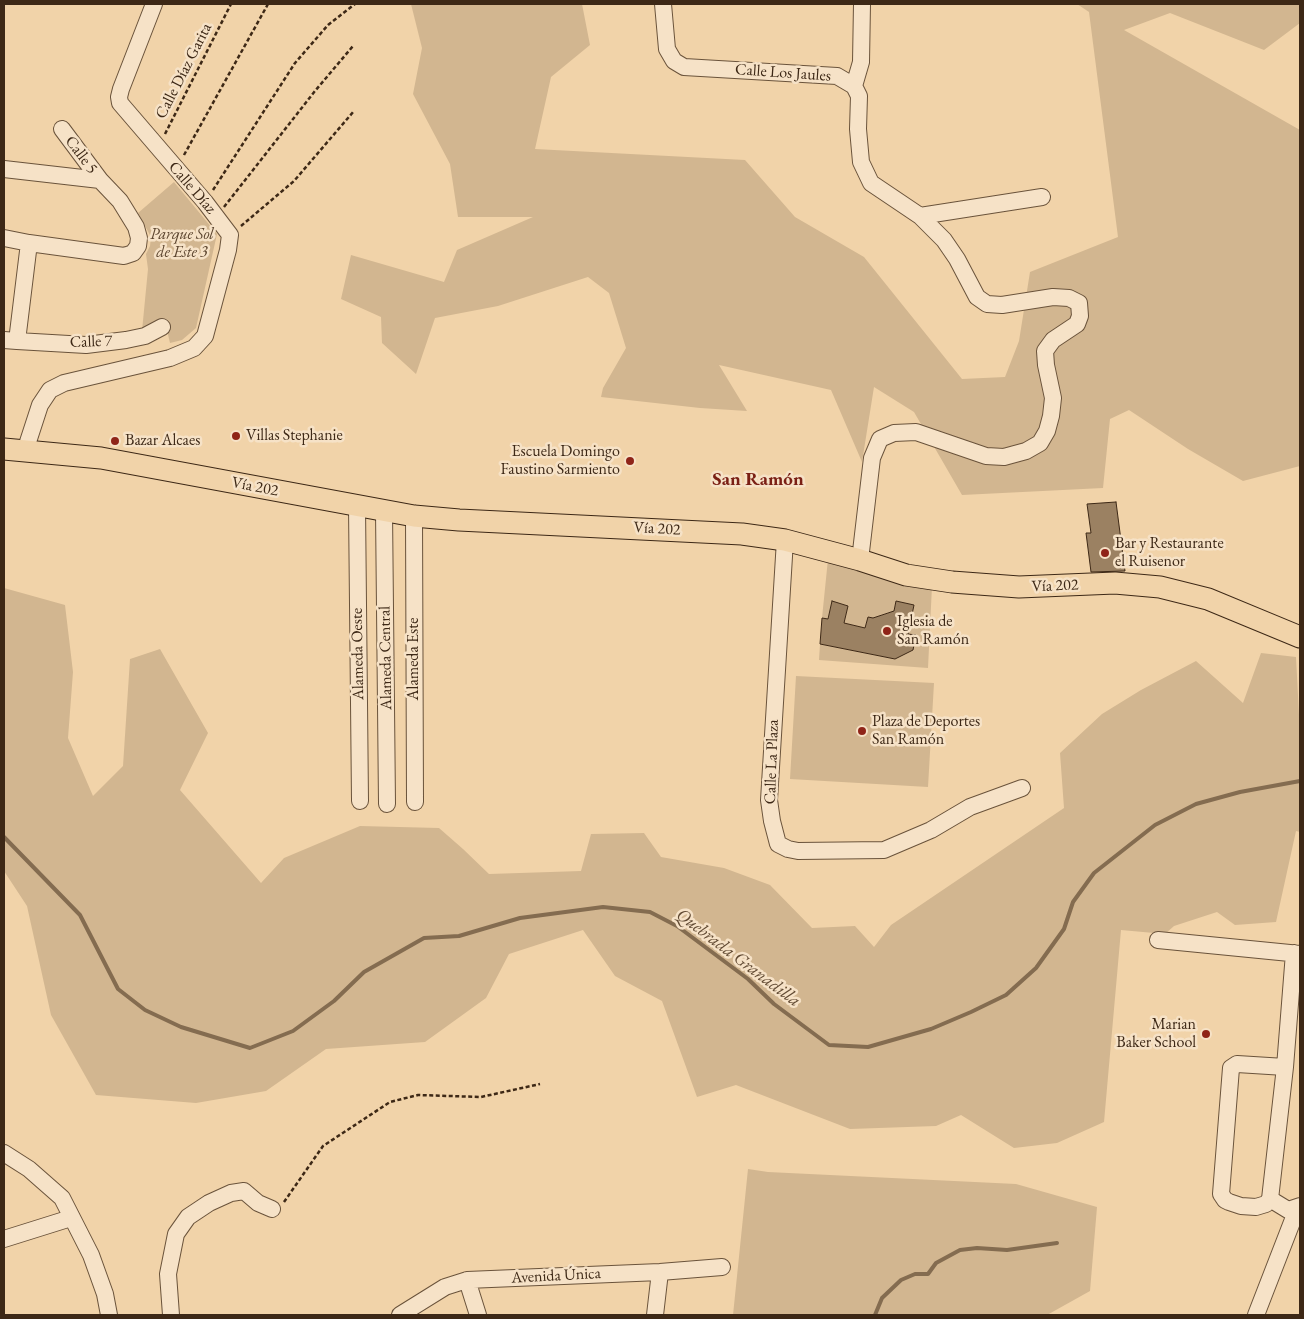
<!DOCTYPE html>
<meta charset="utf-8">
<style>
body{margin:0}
#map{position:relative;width:1304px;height:1319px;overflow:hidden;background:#f1d3a9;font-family:"EB Garamond",serif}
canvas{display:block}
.frame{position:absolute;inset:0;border:5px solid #3d2816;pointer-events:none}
</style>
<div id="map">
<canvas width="1304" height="1319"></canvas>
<div class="frame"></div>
</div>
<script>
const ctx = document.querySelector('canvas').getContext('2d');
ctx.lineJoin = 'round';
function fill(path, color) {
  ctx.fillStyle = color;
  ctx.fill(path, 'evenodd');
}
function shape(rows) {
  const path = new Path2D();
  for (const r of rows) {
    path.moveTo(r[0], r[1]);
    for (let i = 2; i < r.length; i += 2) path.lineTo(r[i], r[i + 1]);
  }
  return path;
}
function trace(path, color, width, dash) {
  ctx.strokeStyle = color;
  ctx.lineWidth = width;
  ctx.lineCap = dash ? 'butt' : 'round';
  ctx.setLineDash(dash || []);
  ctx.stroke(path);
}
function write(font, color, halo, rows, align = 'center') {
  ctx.font = font + ' "EB Garamond",serif';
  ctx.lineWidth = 5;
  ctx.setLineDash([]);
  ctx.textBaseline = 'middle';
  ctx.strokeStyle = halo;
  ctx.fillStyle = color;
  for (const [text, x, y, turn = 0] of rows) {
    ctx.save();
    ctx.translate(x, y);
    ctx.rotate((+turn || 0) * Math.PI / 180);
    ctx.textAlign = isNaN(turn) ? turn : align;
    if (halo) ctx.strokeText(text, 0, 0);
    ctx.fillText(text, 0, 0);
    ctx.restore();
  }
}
const green = shape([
 [411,4,582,4,590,45,551,77,535,149,745,160,795,217,864,257,962,379,1005,377,1019,341,1030,272,1118,237,1089,12,1077,4,1300,4,1300,23,1264,50,1170,13,1124,30,1300,130,1300,466,1243,481,1188,449,1129,410,1110,419,1103,488,962,495,914,412,874,387,862,462,831,390,719,365,747,411,700,408,601,397,603,388,626,348,609,293,588,277,498,306,435,318,416,374,382,343,381,317,341,299,351,255,444,282,457,250,533,217,458,217,450,164,413,94,422,48],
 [174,182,217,234,196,328,182,340,170,343,165,322,142,331,148,269,146,254,150,246,151,237,138,213],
 [828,559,932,586,928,668,819,660,820,644,895,659,913,650,916,635,908,634,914,605,896,601,893,615,890,612,881,615,881,621,868,617,865,628,844,623,848,606,832,601,828,619,822,618],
 [4,588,65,605,73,672,68,738,93,796,123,766,130,659,160,649,208,733,180,790,261,883,284,858,360,826,439,828,463,849,489,874,581,871,591,834,644,833,661,857,724,868,770,885,812,928,855,926,874,947,891,925,1064,808,1060,753,1102,714,1141,690,1196,661,1243,703,1261,653,1296,657,1300,734,1300,832,1296,831,1276,922,1235,925,1217,912,1174,926,1165,934,1121,930,1104,1122,1057,1143,1014,1148,961,1115,936,1126,850,1129,736,1085,697,1097,662,1001,615,976,583,930,509,954,486,998,425,1042,326,1049,266,1091,196,1103,96,1095,51,1015,27,906,4,871],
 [796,676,934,683,928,787,790,779],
 [748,1169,768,1172,1016,1184,1097,1207,1090,1291,1047,1315,733,1315]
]);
const stream = shape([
 [4,837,80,915,118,989,145,1010,181,1027,250,1048,293,1031,334,1001,364,972,424,938,459,936,520,918,603,907,650,912,677,926,748,979,774,1004,829,1045,868,1047,931,1029,971,1012,1006,995,1036,968,1064,929,1073,902,1094,873,1155,825,1196,804,1240,792,1300,781],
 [875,1315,882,1298,901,1280,915,1274,928,1274,936,1263,960,1250,977,1248,1007,1250,1057,1243]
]);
const building = shape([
 [1116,502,1125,571,1091,572,1086,533,1091,533,1087,504,1116,502],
 [832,601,848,606,844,623,865,628,868,617,873,618,894,611,896,601,914,605,908,634,916,635,913,650,895,659,820,644,822,618,828,619,832,601]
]);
const path = shape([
 [165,134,231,4],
 [184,155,268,4],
 [213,190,295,63,328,25,355,4],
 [224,207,315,91,353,46],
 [241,226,294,181,354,111],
 [284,1202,323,1146,390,1102,418,1095,481,1097,540,1084]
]);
const minor = shape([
 [663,4,667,49,674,61,684,67,837,76,854,86,859,96,858,129,861,162,871,183,920,216,944,240,957,259,977,297,987,304,1002,305,1053,297,1069,298,1079,303,1080,316,1077,324,1053,340,1045,351,1046,365,1053,398,1051,416,1047,431,1040,443,1026,451,1004,457,986,456,916,432,894,433,880,439,872,458,860,560],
 [854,86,861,62,862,4],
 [62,129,100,180],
 [4,169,100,180,120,201,136,227,139,238,138,246,133,253,124,256,29,243,17,341,4,340],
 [920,216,1042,197],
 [4,238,29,243],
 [17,341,86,345,126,340,145,336,162,327],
 [25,451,40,405,50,390,64,383,170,358,194,348,205,336,228,250,230,235,205,202,120,103,119,97,121,89,154,4],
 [357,506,360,801],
 [384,511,387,804],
 [414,516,415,802],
 [785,540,769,800,772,821,778,844,788,849,798,851,884,850,931,830,970,807,1022,788],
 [1158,940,1300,954],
 [1285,1067,1237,1064,1231,1068,1221,1194,1225,1200,1229,1202,1241,1206,1256,1207,1266,1204,1270,1199,1285,1067,1294,953],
 [4,1153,29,1169,62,1198,91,1255,105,1294,109,1315],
 [1270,1199,1288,1210,1300,1206],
 [4,1239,71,1218],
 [467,1280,478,1315],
 [171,1315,168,1274,176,1234,188,1217,209,1203,231,1193,244,1191,258,1203,272,1209],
 [400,1315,445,1287,467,1280,660,1272,722,1267],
 [655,1315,660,1272],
 [1256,1315,1294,1217,1300,1210]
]);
const major = shape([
 [4,449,101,458,414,516,459,520,742,534,785,540,860,560,906,575,952,582,1019,587,1115,583,1160,587,1208,599,1300,637]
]);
const markers = [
 [236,436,5,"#8f2418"],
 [115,441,5,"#8f2418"],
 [630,461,5,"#8f2418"],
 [1105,553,5,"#8f2418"],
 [887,631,5,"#8f2418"],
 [862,731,5,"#8f2418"],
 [1206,1034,5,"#8f2418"]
];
const streetNames = [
 ["Calle Díaz Garita",184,71,-63],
 ["Calle Los Jaules",783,73,4],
 ["Calle 5",81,155,53],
 ["Calle Díaz",192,188,49],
 ["Calle 7",91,342,-2],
 ["Vía 202",255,487,11],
 ["Vía 202",657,529,3],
 ["Vía 202",1055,586,-2],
 ["Alameda Oeste",358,654,-91],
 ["Alameda Central",386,658,-91],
 ["Alameda Este",414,659,-90],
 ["Calle La Plaza",772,762,-88],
 ["Avenida Única",556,1276,-3]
];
const parkNames = [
 ["Parque Sol",182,235],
 ["de Este 3",182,253]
];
const poiNames = [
 ["Villas Stephanie",246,436],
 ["Bazar Alcaes",125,441],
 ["Escuela Domingo",620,452,"right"],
 ["Faustino Sarmiento",620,470,"right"],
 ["Bar y Restaurante",1115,544],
 ["el Ruisenor",1115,562],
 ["Iglesia de",897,622],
 ["San Ramón",897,640],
 ["Plaza de Deportes",872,722],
 ["San Ramón",872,740],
 ["Marian",1196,1025,"right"],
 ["Baker School",1196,1043,"right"]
];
const waterNames = [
 ["Quebrada Granadilla",738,958,37]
];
const quarterNames = [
 ["San Ramón",758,480]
];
fill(green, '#d2b690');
trace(stream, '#846c50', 4);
fill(building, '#9b8162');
trace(building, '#3d2816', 1);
trace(minor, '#6a533b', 18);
trace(major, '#3d2816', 23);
trace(path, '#3d2816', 2.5, [4, 2.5]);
trace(minor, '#f6e2c7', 16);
trace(major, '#f1d3a9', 21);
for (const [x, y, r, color] of markers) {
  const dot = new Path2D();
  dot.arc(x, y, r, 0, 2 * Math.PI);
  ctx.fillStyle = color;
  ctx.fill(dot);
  trace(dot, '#f6e2c7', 2);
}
write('16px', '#3d2816', '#f6e2c7', streetNames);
write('italic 16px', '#5b442e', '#f6e2c7', parkNames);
write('16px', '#3d2816', '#f6e2c7', poiNames, 'left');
write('italic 18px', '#614a33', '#f6e2c7', waterNames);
write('bold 19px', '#7a1f14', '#f6e2c7', quarterNames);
</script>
